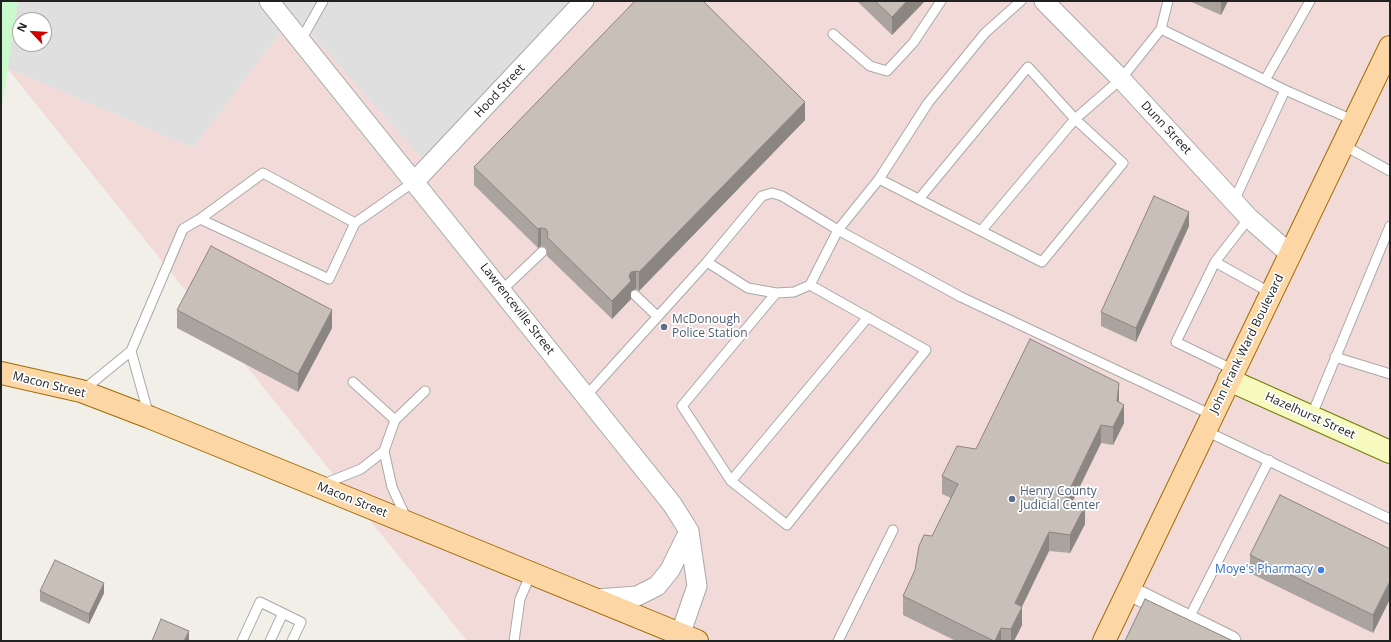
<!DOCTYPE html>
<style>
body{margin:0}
#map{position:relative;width:1391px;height:642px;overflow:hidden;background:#f2efe9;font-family:"Open Sans",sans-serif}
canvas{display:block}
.frame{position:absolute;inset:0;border:2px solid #222;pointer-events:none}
.north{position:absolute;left:12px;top:12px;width:40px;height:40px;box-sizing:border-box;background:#fff;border:1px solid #a7a7a7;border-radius:50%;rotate:295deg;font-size:11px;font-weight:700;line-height:16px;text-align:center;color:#222}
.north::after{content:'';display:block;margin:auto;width:14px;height:18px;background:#d40000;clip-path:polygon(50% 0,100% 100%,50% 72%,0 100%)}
</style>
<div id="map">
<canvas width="1391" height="642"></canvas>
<div class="frame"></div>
<div class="north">N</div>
</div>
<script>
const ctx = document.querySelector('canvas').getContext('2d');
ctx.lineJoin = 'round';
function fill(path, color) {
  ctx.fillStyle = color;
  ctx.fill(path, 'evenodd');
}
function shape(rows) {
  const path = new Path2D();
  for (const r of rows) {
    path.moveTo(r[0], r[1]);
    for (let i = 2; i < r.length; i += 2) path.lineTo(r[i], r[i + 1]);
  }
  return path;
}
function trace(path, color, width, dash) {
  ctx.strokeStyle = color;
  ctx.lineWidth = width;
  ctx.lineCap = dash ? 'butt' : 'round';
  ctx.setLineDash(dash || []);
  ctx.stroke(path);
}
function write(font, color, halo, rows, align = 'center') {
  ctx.font = font + ' "Open Sans",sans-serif';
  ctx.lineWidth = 3.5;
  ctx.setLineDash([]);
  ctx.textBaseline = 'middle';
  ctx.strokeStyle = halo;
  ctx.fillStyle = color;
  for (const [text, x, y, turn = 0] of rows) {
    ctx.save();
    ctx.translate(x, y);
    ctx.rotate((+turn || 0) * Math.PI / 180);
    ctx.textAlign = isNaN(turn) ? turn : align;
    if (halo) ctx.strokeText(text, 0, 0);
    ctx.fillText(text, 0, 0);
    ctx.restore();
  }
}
const residential = shape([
 [18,1,582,1,426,164,294,15,193,148,7,68],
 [20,20,44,20,44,44,20,44]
]);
const commercial = shape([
 [582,1,1390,1,1390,641,467,641,7,68,193,148,294,15,426,163]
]);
const park = shape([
 [1,1,18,1,1,113]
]);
const service = shape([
 [1161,29,1168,1],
 [833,34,870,66,887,71,913,43,941,1],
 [301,40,323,1],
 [1265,80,1310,1],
 [1343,145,1390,171],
 [879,179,928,103,985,33,1021,1],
 [1234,201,1285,90],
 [355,223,415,181],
 [981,231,1075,119,1121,79,1161,29,1285,90,1355,121],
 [707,262,762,196,772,193,782,196,838,230,879,179,1042,262,1123,163,1075,119,1028,67,919,199],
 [1215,262,1271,293],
 [502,290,542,252],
 [776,293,794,292,810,285],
 [635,295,657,316],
 [131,351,183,229,200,219,329,279,355,223,263,173,200,219],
 [1335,357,1390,374],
 [1234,370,1176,342,1215,262,1249,218],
 [353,382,395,420,384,451,392,487,407,520],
 [82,391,131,351,149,416],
 [586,396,707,262,748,288,776,293,682,406,731,481,787,525,926,350,810,285,838,230,961,297,1212,415],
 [1311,417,1390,226],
 [395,420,425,391],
 [1206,431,1390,519],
 [731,481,868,317],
 [321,485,361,469,384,451],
 [1188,620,1269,460],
 [242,641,260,602,301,622,292,641],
 [270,641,283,613],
 [514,641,520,599,531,573],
 [838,641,893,530]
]);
const minor = shape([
 [269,1,672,504,689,531,697,586,678,641],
 [1044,1,1121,79,1249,218,1290,254],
 [415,181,584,1],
 [1128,590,1231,641],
 [596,599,637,596,657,586,670,570,689,531]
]);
const secondary = shape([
 [1229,380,1390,452]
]);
const primary = shape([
 [1,373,81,391,149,417,697,641],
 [1104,641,1390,47]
]);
const wall = shape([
 [857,1,925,1,892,35],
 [1189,1,1228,1,1221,15],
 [805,120,639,291,636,289,631,291,631,299,612,319,547,256,546,248,541,246,538,248,474,185,474,167],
 [1189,226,1136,342,1101,326,1101,312],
 [177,310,332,328,298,392,177,328],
 [1119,402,1124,423,1113,445,1101,443,1073,500,1085,524,1070,553,1049,551,1022,606,1022,625,1014,641,956,641,903,615,903,596,951,498,942,494,942,476,976,449],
 [1390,549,1390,599,1373,633,1250,573,1250,555],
 [40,591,104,593,89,624,40,601]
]);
const shadedWall = shape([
 [907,1,925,1,892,35,892,17],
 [1221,1,1228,1,1221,15],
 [805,102,805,120,639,291,639,272],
 [1189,212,1189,226,1136,342,1136,328],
 [541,228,541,246,538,248,538,229],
 [636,271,636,289,631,291,631,299,612,319,612,301,631,272],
 [332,310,332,328,298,392,298,374],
 [1119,383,1119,401,1117,419,1124,405,1124,423,1113,445,1113,427],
 [1101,425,1101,443,1066,515,1066,497],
 [1085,506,1085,524,1070,553,1070,535],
 [1049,532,1049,551,1015,621,1015,603],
 [1390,581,1390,599,1373,633,1373,615],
 [104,583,104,593,89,624,89,614],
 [1022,607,1022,625,1014,641,1011,641,1011,629],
 [1001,628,1001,641,995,641],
 [189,631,189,641,184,641]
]);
const building = shape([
 [635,1,703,1,805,102,639,272,636,271,631,272,629,276,631,281,612,301,547,237,548,233,546,229,541,228,538,229,474,167,635,1],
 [875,1,907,1,892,17,875,1],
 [1154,196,1189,212,1136,328,1101,312,1154,196],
 [211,246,332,310,298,374,177,310,211,246],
 [1030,339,1119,383,1117,401,1124,405,1113,427,1101,425,1066,497,1085,506,1070,535,1049,532,1015,603,1022,607,1011,629,1001,628,995,641,994,641,903,596,915,570,919,546,924,535,932,536,958,484,942,476,957,446,976,449,1030,339],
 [1280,495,1390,549,1390,581,1373,615,1250,555,1280,495],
 [55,560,104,583,89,614,40,591,55,560],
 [1145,599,1233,641,1125,641,1145,599],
 [161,619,189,631,184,641,152,641,161,619]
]);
const markers = [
 [664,327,4,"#5c6f8a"],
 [1012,499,4,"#5c6f8a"],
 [1321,570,4,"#3f7fe0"]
];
const streetNames = [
 ["Hood Street",500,91,-47],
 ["Dunn Street",1166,128,47],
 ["Lawrenceville Street",517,309,52],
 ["John Frank Ward Boulevard",1247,344,-64],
 ["Macon Street",49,385,14],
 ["Hazelhurst Street",1310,416,24],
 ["Macon Street",352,500,22]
];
const serviceNames = [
 ["McDonough",672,320],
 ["Police Station",672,334],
 ["Henry County",1020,492],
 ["Judicial Center",1020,506]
];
const shopNames = [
 ["Moye's Pharmacy",1313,570]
];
fill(residential, '#e0dfdf');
fill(commercial, '#f2dad9');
fill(park, '#c8facc');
trace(service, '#a9a9a9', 11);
trace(minor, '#a9a9a9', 21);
trace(secondary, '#707d05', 24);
trace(primary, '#a06b00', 24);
trace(service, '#fff', 9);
trace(minor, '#fff', 19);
trace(secondary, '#f7fabf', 22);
trace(primary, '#fcd6a4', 22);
fill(wall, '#aba49e');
fill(shadedWall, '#8b8681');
fill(building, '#c7bfb8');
trace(building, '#8b8681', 1);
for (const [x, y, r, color] of markers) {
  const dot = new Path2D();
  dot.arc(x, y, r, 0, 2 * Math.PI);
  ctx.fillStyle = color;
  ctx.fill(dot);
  trace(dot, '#fff', 1.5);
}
write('12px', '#222', '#fff', streetNames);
write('12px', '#4e5e75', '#fff', serviceNames, 'left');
write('12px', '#366cbe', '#fff', shopNames, 'right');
</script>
